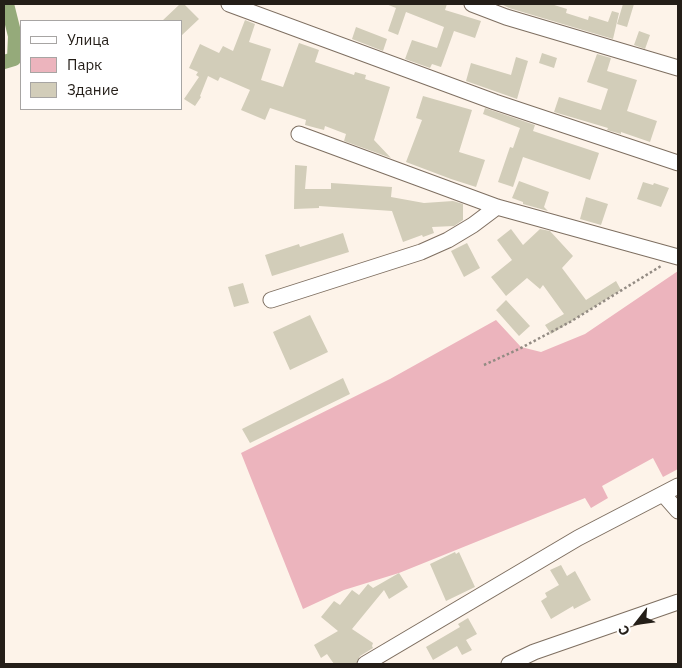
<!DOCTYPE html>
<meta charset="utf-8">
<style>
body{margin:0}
#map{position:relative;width:682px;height:668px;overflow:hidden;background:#fdf3e9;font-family:"IBM Plex Sans",sans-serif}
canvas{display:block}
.frame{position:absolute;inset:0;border:5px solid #241e18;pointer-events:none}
.legend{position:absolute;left:20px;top:20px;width:162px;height:90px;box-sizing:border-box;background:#fff;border:1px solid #a7a5a3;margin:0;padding:6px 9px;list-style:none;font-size:15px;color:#241e18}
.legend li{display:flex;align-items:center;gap:10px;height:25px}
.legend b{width:25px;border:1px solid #a7a5a3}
.north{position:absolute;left:612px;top:598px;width:50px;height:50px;-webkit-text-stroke:4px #fff;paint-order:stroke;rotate:240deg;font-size:14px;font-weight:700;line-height:20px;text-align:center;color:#241e18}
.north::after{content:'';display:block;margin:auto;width:18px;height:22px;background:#241e18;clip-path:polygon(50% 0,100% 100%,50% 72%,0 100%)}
</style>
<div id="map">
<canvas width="682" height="668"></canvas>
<div class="frame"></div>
<ul class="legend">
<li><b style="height:6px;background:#fff"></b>Улица</li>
<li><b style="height:14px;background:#ecb4bd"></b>Парк</li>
<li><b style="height:14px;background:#d2cdb9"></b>Здание</li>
</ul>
<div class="north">С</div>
</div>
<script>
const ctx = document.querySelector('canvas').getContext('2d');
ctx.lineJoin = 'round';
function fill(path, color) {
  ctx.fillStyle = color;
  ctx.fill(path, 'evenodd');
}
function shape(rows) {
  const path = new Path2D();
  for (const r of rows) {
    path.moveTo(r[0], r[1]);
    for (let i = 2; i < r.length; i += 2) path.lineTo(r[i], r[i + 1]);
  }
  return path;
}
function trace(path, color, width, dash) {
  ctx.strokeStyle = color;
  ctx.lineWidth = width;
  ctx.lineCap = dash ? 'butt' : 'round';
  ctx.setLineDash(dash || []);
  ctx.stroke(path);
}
const green = shape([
 [678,271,678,469,663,477,653,458,602,486,608,498,591,508,585,498,399,573,344,590,303,609,241,453,390,379,496,320,521,347,541,352,585,334]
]);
const canal = shape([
 [4,62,14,59,15,36,7,4]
]);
const building = shape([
 [180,4,184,4,199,19,181,36,181,21,162,21],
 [386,4,447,4,445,10,481,21,475,38,454,31,441,67,432,64,430,68,405,59,412,40,437,48,444,27,406,12,398,35,388,31,396,8],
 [501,4,551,4,567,9,566,13,588,20,589,16,608,22,612,11,619,13,613,39,509,8],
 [623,4,634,4,627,27,617,24],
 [245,20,255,24,249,42,271,49,261,80,283,87,299,43,319,50,315,62,354,75,355,72,366,75,365,79,390,87,374,140,391,158,344,141,346,134,325,126,324,130,305,125,306,120,270,108,265,120,241,110,250,90,220,77,218,81,208,76,200,96,201,97,195,106,184,99,199,77,196,75,198,72,189,68,200,44,219,53,223,46,233,51],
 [356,27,387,39,383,51,352,39],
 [639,31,650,35,645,49,634,45],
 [542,53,557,58,554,68,539,63],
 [597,54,611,58,607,71,637,80,627,111,657,121,650,142,621,132,621,134,607,130,608,128,554,112,559,97,601,110,608,89,587,82],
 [516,57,528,61,517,99,466,81,471,63,511,75],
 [423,96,472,110,459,152,485,160,476,187,451,179,406,162,422,120,416,118],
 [485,108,535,125,533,131,599,153,590,180,523,157,513,187,498,182,510,147,513,148,520,128,483,114],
 [295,165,307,166,305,189,331,189,331,183,392,187,391,197,424,203,453,201,463,204,463,220,454,226,432,227,434,233,423,237,422,235,403,242,392,211,319,206,319,208,294,209],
 [519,181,549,192,544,207,548,211,523,204,523,202,512,198],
 [643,182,653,185,654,183,669,188,661,207,637,199],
 [586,197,608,204,601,225,580,219],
 [511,229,523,245,540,229,550,231,573,256,562,268,586,300,616,281,621,290,551,334,545,325,564,314,543,285,540,289,527,278,506,296,491,277,512,260,497,240],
 [343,233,349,252,272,276,265,255,299,244,300,247],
 [467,243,480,268,464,277,451,251],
 [243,283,249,303,234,307,228,287],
 [506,300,530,326,519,336,496,310],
 [310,315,328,352,290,370,273,332],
 [343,378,350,394,250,443,242,429],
 [455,552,456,554,459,552,475,587,446,601,430,564],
 [561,565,567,576,575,571,591,600,574,609,573,606,551,619,541,601,547,597,545,593,559,585,550,570],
 [399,573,408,587,389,599,384,590,352,629,373,643,372,646,373,648,360,656,356,664,334,664,327,654,321,658,314,645,338,631,321,617,334,601,340,605,352,590,359,595,368,584,373,588],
 [468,618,477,634,466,640,472,650,462,655,457,646,433,660,426,647,460,627,458,624]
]);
const path = shape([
 [484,365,519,349,570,322,661,266]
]);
const minor = shape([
 [229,4,495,102,678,163],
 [472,4,506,17,678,68],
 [299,134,497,207,678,257],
 [271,300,421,252,448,240,473,225,497,207],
 [663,494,678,511],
 [365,664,578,538,678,486],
 [509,664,534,652,678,602]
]);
fill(green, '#ecb4bd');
trace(canal, '#95aa7a', 14);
fill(building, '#d2cdb9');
trace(minor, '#7e6f61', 17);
trace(path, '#938b83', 2.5, [2.5, 2.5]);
trace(minor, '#fff', 15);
</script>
